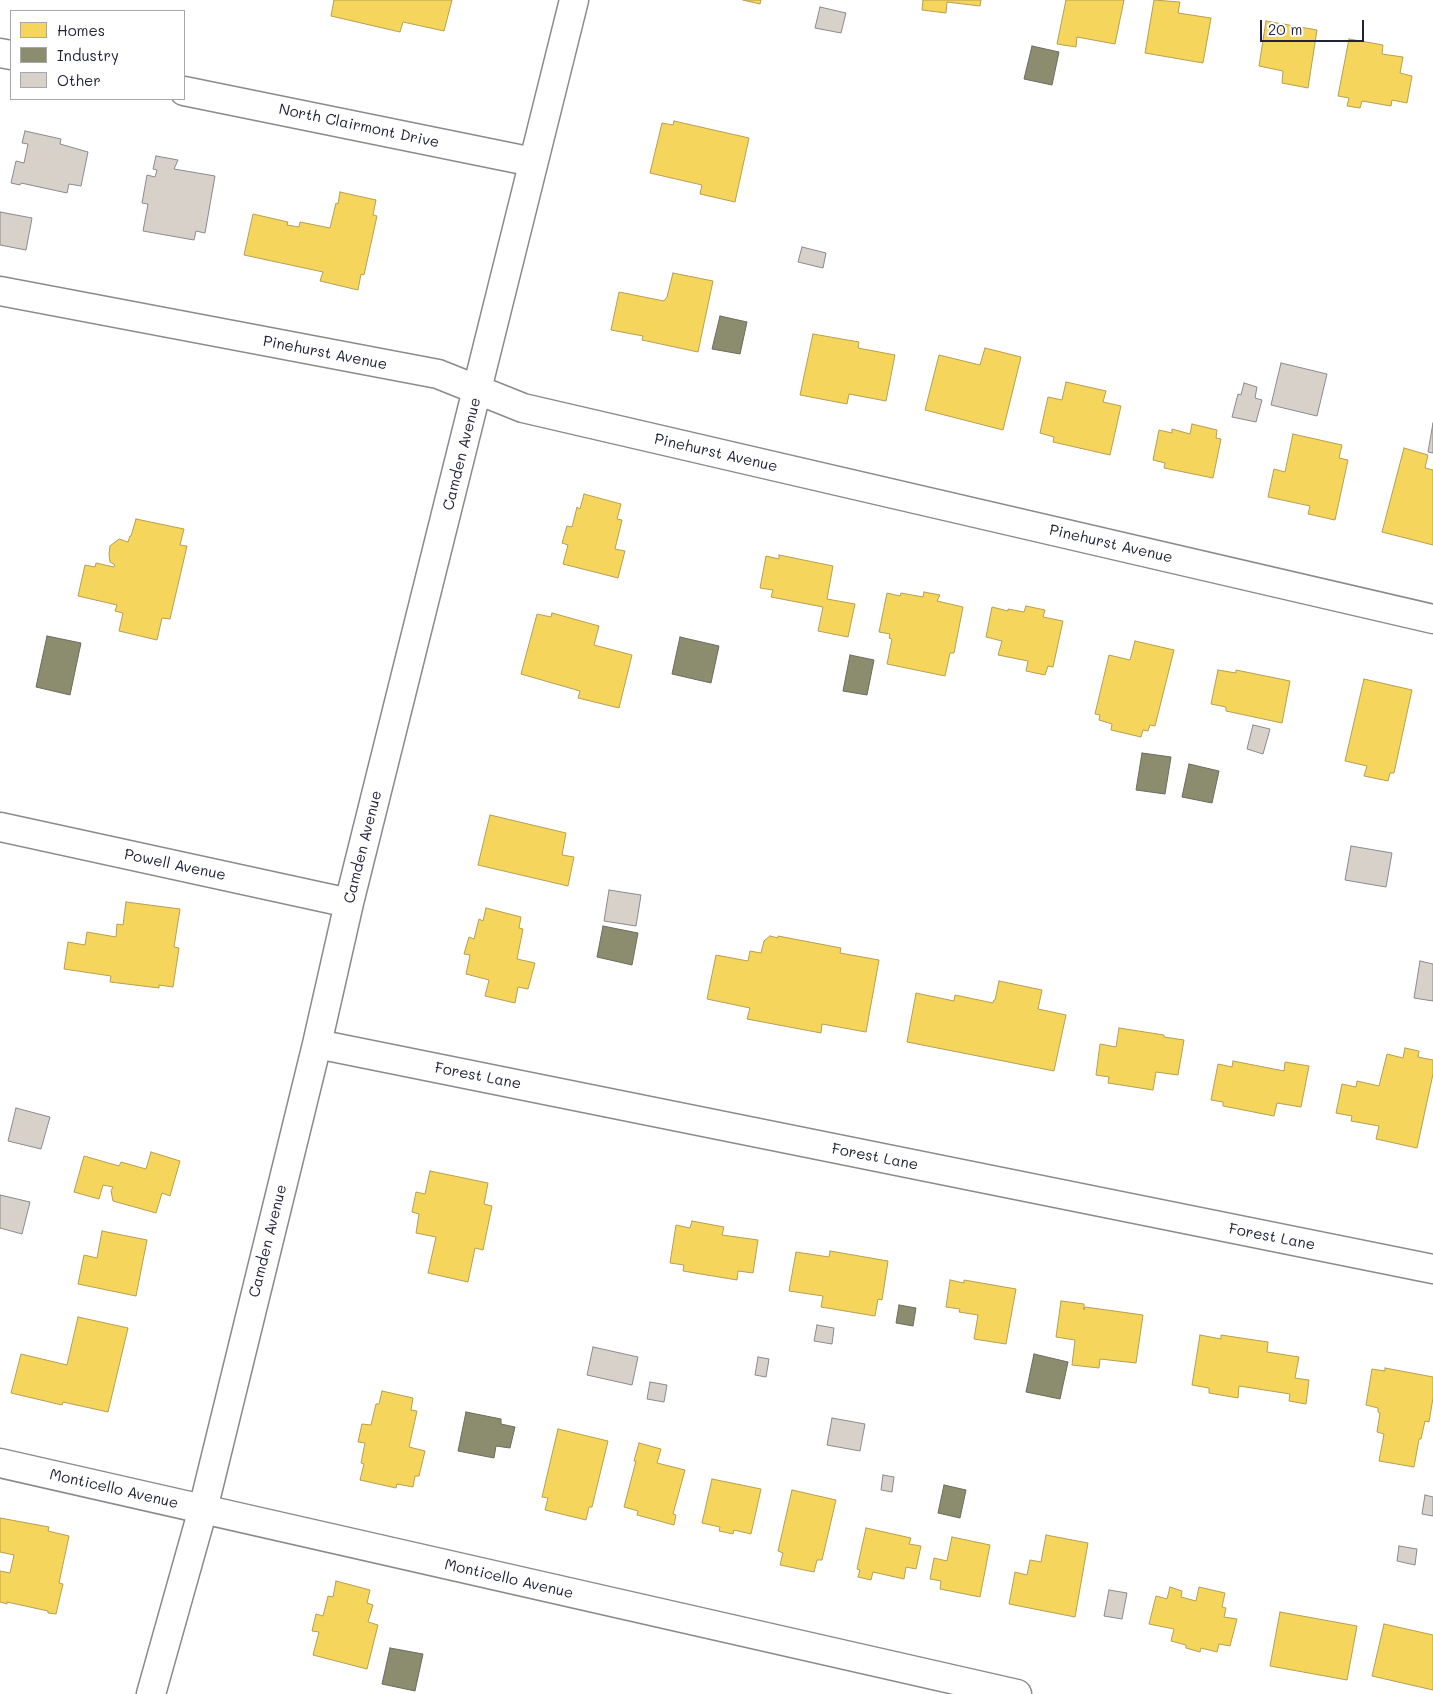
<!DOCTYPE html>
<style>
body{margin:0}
#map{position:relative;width:1433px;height:1694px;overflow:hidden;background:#fff;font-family:Mali,sans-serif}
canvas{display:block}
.legend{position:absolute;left:10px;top:10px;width:175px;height:90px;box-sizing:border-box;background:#fff;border:1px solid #a7a7b1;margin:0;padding:6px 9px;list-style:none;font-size:15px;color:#22223b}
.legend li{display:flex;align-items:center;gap:10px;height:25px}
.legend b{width:25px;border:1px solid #a7a7b1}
.scale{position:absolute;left:1260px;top:20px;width:104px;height:22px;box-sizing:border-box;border:2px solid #22223b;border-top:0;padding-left:6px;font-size:15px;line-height:18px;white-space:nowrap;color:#22223b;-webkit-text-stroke:4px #fff;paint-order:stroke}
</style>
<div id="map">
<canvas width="1433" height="1694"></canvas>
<ul class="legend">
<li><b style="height:14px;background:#f6d55c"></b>Homes</li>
<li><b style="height:14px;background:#8c8c6e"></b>Industry</li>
<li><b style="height:14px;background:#d8d1c9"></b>Other</li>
</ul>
<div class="scale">20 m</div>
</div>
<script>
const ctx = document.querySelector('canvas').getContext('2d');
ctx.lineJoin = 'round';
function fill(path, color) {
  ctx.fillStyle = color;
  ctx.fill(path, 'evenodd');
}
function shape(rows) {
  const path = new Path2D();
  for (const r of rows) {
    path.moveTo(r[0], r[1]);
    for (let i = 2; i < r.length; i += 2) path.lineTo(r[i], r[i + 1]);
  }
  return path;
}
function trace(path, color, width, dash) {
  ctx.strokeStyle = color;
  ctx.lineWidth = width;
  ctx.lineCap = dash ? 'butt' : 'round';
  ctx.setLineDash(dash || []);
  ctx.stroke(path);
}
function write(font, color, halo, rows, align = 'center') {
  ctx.font = font + ' Mali,sans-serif';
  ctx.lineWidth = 5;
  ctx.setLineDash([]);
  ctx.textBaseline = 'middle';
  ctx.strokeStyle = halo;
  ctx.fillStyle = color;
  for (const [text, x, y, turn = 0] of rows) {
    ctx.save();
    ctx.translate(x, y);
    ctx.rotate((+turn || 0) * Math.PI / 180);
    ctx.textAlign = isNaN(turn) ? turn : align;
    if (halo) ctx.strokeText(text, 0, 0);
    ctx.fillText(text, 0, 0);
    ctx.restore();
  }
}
const homes = shape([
 [334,0,452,0,444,31,403,22,400,32,331,16,334,0],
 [743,0,761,0,760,4,743,0],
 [923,0,981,0,980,6,947,2,946,13,922,10,923,0],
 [1066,0,1124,0,1115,44,1077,37,1076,47,1057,44,1066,0],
 [1154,0,1180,2,1178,13,1211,18,1203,63,1145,53,1154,0],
 [1266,21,1317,30,1308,88,1282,83,1283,71,1259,66,1266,21],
 [1349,39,1383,45,1382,54,1403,57,1400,73,1412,76,1407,103,1392,100,1391,106,1362,101,1360,108,1347,106,1349,98,1338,96,1349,39],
 [674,121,749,138,735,202,700,194,702,185,650,173,662,123,673,125,674,121],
 [340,192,376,200,373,215,377,216,364,275,361,274,358,290,320,281,323,272,244,255,253,214,288,222,287,225,299,227,300,222,330,228,336,203,338,204,340,192],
 [673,273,713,281,698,352,642,340,643,336,611,330,619,292,664,301,667,297,673,273],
 [813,334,859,342,858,348,895,355,886,401,849,394,847,404,800,395,813,334],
 [985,348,1021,357,1003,430,925,410,939,355,980,365,985,348],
 [1066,382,1106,391,1103,402,1121,406,1110,455,1053,442,1054,437,1040,433,1048,397,1062,400,1066,382],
 [1192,424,1217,430,1216,438,1221,439,1213,478,1164,468,1165,463,1153,460,1159,430,1172,433,1172,429,1190,434,1192,424],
 [1293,434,1342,445,1339,458,1348,460,1335,520,1308,514,1310,506,1268,497,1274,469,1285,472,1293,434],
 [1404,448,1428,455,1425,468,1433,470,1433,545,1382,532,1404,448],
 [584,494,621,504,617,519,622,520,615,549,625,551,618,578,563,564,568,545,562,543,567,526,572,527,577,507,580,509,584,494],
 [136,519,184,529,180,545,187,546,170,619,162,618,157,640,119,631,123,613,115,611,117,605,78,596,85,565,95,567,96,563,114,567,115,565,110,562,109,554,110,546,119,539,128,542,130,536,131,536,136,519],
 [779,555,833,566,827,599,855,604,848,637,818,631,823,607,771,597,773,590,760,588,766,556,779,559,779,555],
 [924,592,940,595,937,601,963,607,954,653,950,653,945,676,887,664,892,639,889,638,890,634,879,632,887,593,900,596,901,593,923,597,924,592],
 [1026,606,1045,610,1043,617,1063,621,1053,667,1048,666,1045,675,1026,671,1028,661,998,655,1002,641,986,637,992,607,1008,611,1008,609,1024,612,1026,606],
 [552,613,599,626,594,645,632,655,619,708,578,698,580,691,521,674,537,614,551,617,552,613],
 [1135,641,1174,650,1155,726,1150,725,1148,731,1143,730,1141,737,1111,730,1112,724,1099,720,1100,715,1095,714,1109,655,1130,660,1135,641],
 [1218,670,1236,673,1236,670,1290,681,1282,723,1226,711,1226,707,1211,704,1218,670],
 [1364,679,1412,690,1394,773,1390,773,1388,781,1364,776,1367,766,1345,761,1364,679],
 [490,815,566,833,562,855,574,857,568,886,478,865,490,815],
 [126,902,180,909,174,947,179,948,173,987,159,985,159,988,110,982,111,976,64,969,68,942,85,945,87,932,116,937,117,924,123,925,126,902],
 [486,908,521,917,519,928,523,929,517,959,535,963,528,989,518,987,515,1003,485,996,489,980,466,974,470,955,464,954,469,937,474,939,479,919,483,921,486,908],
 [770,936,778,938,778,936,841,948,840,953,879,960,866,1032,822,1024,821,1033,747,1019,750,1008,707,999,716,955,748,961,750,951,761,953,764,941,770,936],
 [999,981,1042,990,1038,1009,1066,1015,1054,1071,907,1042,916,993,954,1001,955,995,993,1003,994,1000,995,1000,999,981],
 [1119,1028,1164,1035,1164,1037,1184,1040,1178,1075,1156,1072,1153,1090,1108,1083,1109,1077,1096,1075,1100,1044,1116,1047,1119,1028],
 [1405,1048,1419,1051,1418,1057,1433,1060,1433,1074,1417,1148,1376,1139,1379,1126,1351,1121,1352,1116,1336,1113,1342,1084,1356,1087,1357,1081,1379,1086,1387,1054,1403,1058,1405,1048],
 [1233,1061,1284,1071,1285,1062,1309,1066,1301,1107,1277,1103,1274,1116,1223,1106,1223,1102,1211,1100,1218,1064,1232,1067,1233,1061],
 [151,1152,180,1161,170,1196,162,1193,156,1213,113,1201,111,1191,113,1187,103,1185,99,1199,74,1192,84,1156,119,1166,121,1162,146,1169,151,1152],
 [430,1171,488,1183,484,1204,492,1206,483,1250,475,1248,468,1282,428,1273,436,1237,416,1233,419,1214,412,1212,416,1192,425,1194,430,1171],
 [692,1221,724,1227,722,1235,758,1240,753,1273,738,1271,737,1280,683,1271,684,1265,670,1263,676,1225,690,1228,692,1221],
 [102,1231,147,1240,136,1296,78,1284,84,1255,97,1258,102,1231],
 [830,1251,888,1261,882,1300,878,1299,875,1316,821,1307,823,1296,789,1291,796,1252,829,1257,830,1251],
 [950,1280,964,1283,964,1280,1016,1289,1006,1344,974,1339,978,1315,959,1312,960,1309,946,1307,950,1280],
 [1061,1301,1084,1304,1084,1310,1085,1307,1143,1315,1136,1363,1100,1359,1099,1368,1072,1365,1075,1340,1056,1337,1061,1301],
 [78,1317,128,1328,108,1412,63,1402,62,1405,11,1393,21,1354,67,1365,78,1317],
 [1200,1335,1221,1339,1221,1335,1268,1342,1267,1352,1299,1357,1295,1378,1309,1380,1306,1404,1289,1401,1290,1394,1239,1386,1238,1398,1209,1393,1209,1388,1192,1385,1200,1335],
 [1385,1368,1433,1377,1433,1398,1429,1422,1425,1421,1421,1439,1419,1439,1414,1467,1379,1461,1384,1434,1377,1432,1380,1413,1378,1412,1378,1408,1366,1405,1372,1369,1385,1371,1385,1368],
 [382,1391,413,1398,411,1410,417,1411,409,1447,425,1451,419,1476,415,1476,413,1487,397,1484,396,1488,360,1480,364,1464,361,1463,365,1443,358,1442,362,1424,371,1425,376,1404,379,1404,382,1391],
 [558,1429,608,1441,592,1507,589,1507,586,1520,545,1510,548,1498,542,1497,558,1429],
 [639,1443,661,1449,657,1463,685,1470,673,1514,676,1515,674,1525,637,1515,638,1511,624,1507,636,1461,634,1461,639,1443],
 [712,1479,761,1489,751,1534,734,1530,733,1534,719,1531,720,1527,702,1523,712,1479],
 [792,1490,836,1500,822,1560,817,1560,814,1572,780,1565,783,1553,778,1551,792,1490],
 [0,1518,49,1527,48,1531,69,1536,59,1583,63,1584,56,1614,48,1613,48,1611,7,1602,7,1604,0,1602,0,1571,10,1573,14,1555,0,1552,0,1518],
 [866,1528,911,1538,909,1544,921,1546,916,1569,906,1567,904,1579,873,1572,871,1580,858,1577,860,1570,857,1569,866,1528],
 [1046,1535,1088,1543,1075,1617,1009,1604,1015,1572,1027,1575,1030,1560,1041,1562,1046,1535],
 [952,1537,990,1545,980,1597,940,1589,941,1581,930,1579,934,1558,947,1561,952,1537],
 [336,1581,370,1590,367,1603,373,1605,368,1622,378,1625,367,1669,313,1655,319,1632,312,1631,316,1614,323,1616,328,1596,333,1597,336,1581],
 [1170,1587,1182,1591,1181,1597,1196,1601,1199,1587,1225,1593,1222,1607,1226,1608,1224,1617,1237,1619,1230,1646,1219,1644,1217,1652,1201,1648,1200,1652,1186,1648,1186,1645,1171,1641,1174,1629,1149,1624,1156,1596,1167,1599,1170,1587],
 [1280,1612,1357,1626,1347,1680,1270,1666,1280,1612],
 [1384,1624,1433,1635,1433,1690,1372,1676,1384,1624]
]);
const industry = shape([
 [1032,46,1059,52,1052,85,1024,79,1032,46],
 [720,316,747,322,740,354,712,349,720,316],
 [47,636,81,643,70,695,36,687,47,636],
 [680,637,719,646,711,683,672,674,680,637],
 [850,655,874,660,867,695,843,691,850,655],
 [1142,753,1171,757,1165,794,1136,790,1142,753],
 [1189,764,1219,771,1212,803,1182,797,1189,764],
 [603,926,638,933,632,965,597,957,603,926],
 [899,1305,916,1308,913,1326,896,1323,899,1305],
 [1034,1354,1068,1362,1060,1399,1026,1392,1034,1354],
 [466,1412,501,1419,501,1424,515,1427,510,1448,496,1446,494,1458,458,1451,466,1412],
 [944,1485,966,1490,960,1518,938,1513,944,1485],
 [390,1648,423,1654,415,1691,382,1684,390,1648]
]);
const building = shape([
 [820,7,846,13,841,33,815,28,820,7],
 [25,131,61,139,60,144,88,152,81,186,69,184,67,193,21,183,20,185,11,183,16,161,24,163,28,144,22,143,25,131],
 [156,156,178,160,174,169,215,176,205,233,196,231,194,240,143,231,148,204,142,203,147,175,155,177,157,170,153,169,156,156],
 [0,212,32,218,26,250,0,245,0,212],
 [802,247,826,253,823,268,798,262,802,247],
 [1281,363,1327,374,1317,416,1271,405,1281,363],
 [1244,383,1257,387,1255,398,1262,400,1256,422,1232,417,1238,394,1241,395,1244,383],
 [1433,423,1433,453,1428,452,1433,423],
 [1253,725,1270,729,1263,754,1247,749,1253,725],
 [1351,846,1392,853,1386,887,1345,880,1351,846],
 [609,890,641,895,636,926,604,921,609,890],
 [1420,961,1433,964,1433,1001,1414,998,1420,961],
 [16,1108,50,1117,41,1149,8,1141,16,1108],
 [0,1195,30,1202,22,1234,0,1228,0,1195],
 [817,1325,834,1328,832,1344,814,1341,817,1325],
 [593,1347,638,1357,632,1385,587,1375,593,1347],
 [758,1357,769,1359,766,1377,755,1375,758,1357],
 [650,1382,667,1385,664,1402,647,1399,650,1382],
 [832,1418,865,1424,860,1451,827,1445,832,1418],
 [883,1475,894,1477,892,1492,881,1490,883,1475],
 [1425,1495,1433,1497,1433,1516,1422,1514,1425,1495],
 [1399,1546,1417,1549,1415,1565,1397,1561,1399,1546],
 [1109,1590,1127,1593,1122,1619,1104,1616,1109,1590]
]);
const minor = shape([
 [0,53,11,55],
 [184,91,533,162],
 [0,291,438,374,523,408,1433,619],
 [0,827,349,903],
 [317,1044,1433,1269],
 [0,1463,1017,1694],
 [151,1694,203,1509,317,1044,349,903,574,0]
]);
const streetNames = [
 ["North Clairmont Drive",359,126,12],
 ["Pinehurst Avenue",325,353,11],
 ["Pinehurst Avenue",716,453,13],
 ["Camden Avenue",462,454,-76],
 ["Pinehurst Avenue",1111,544,13],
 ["Camden Avenue",363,847,-76],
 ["Powell Avenue",175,865,12],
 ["Forest Lane",478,1076,11],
 ["Forest Lane",875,1157,11],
 ["Forest Lane",1272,1237,11],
 ["Camden Avenue",268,1241,-76],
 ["Monticello Avenue",114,1489,13],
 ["Monticello Avenue",509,1579,13]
];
fill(homes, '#f6d55c');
trace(homes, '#b69f52', 1);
fill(industry, '#8c8c6e');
trace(industry, '#6c6c5f', 1);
fill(building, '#d8d1c9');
trace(building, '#8a8a8f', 1);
trace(minor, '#8a8a8f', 31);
trace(minor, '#fff', 28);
write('15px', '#22223b', '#fff', streetNames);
</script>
